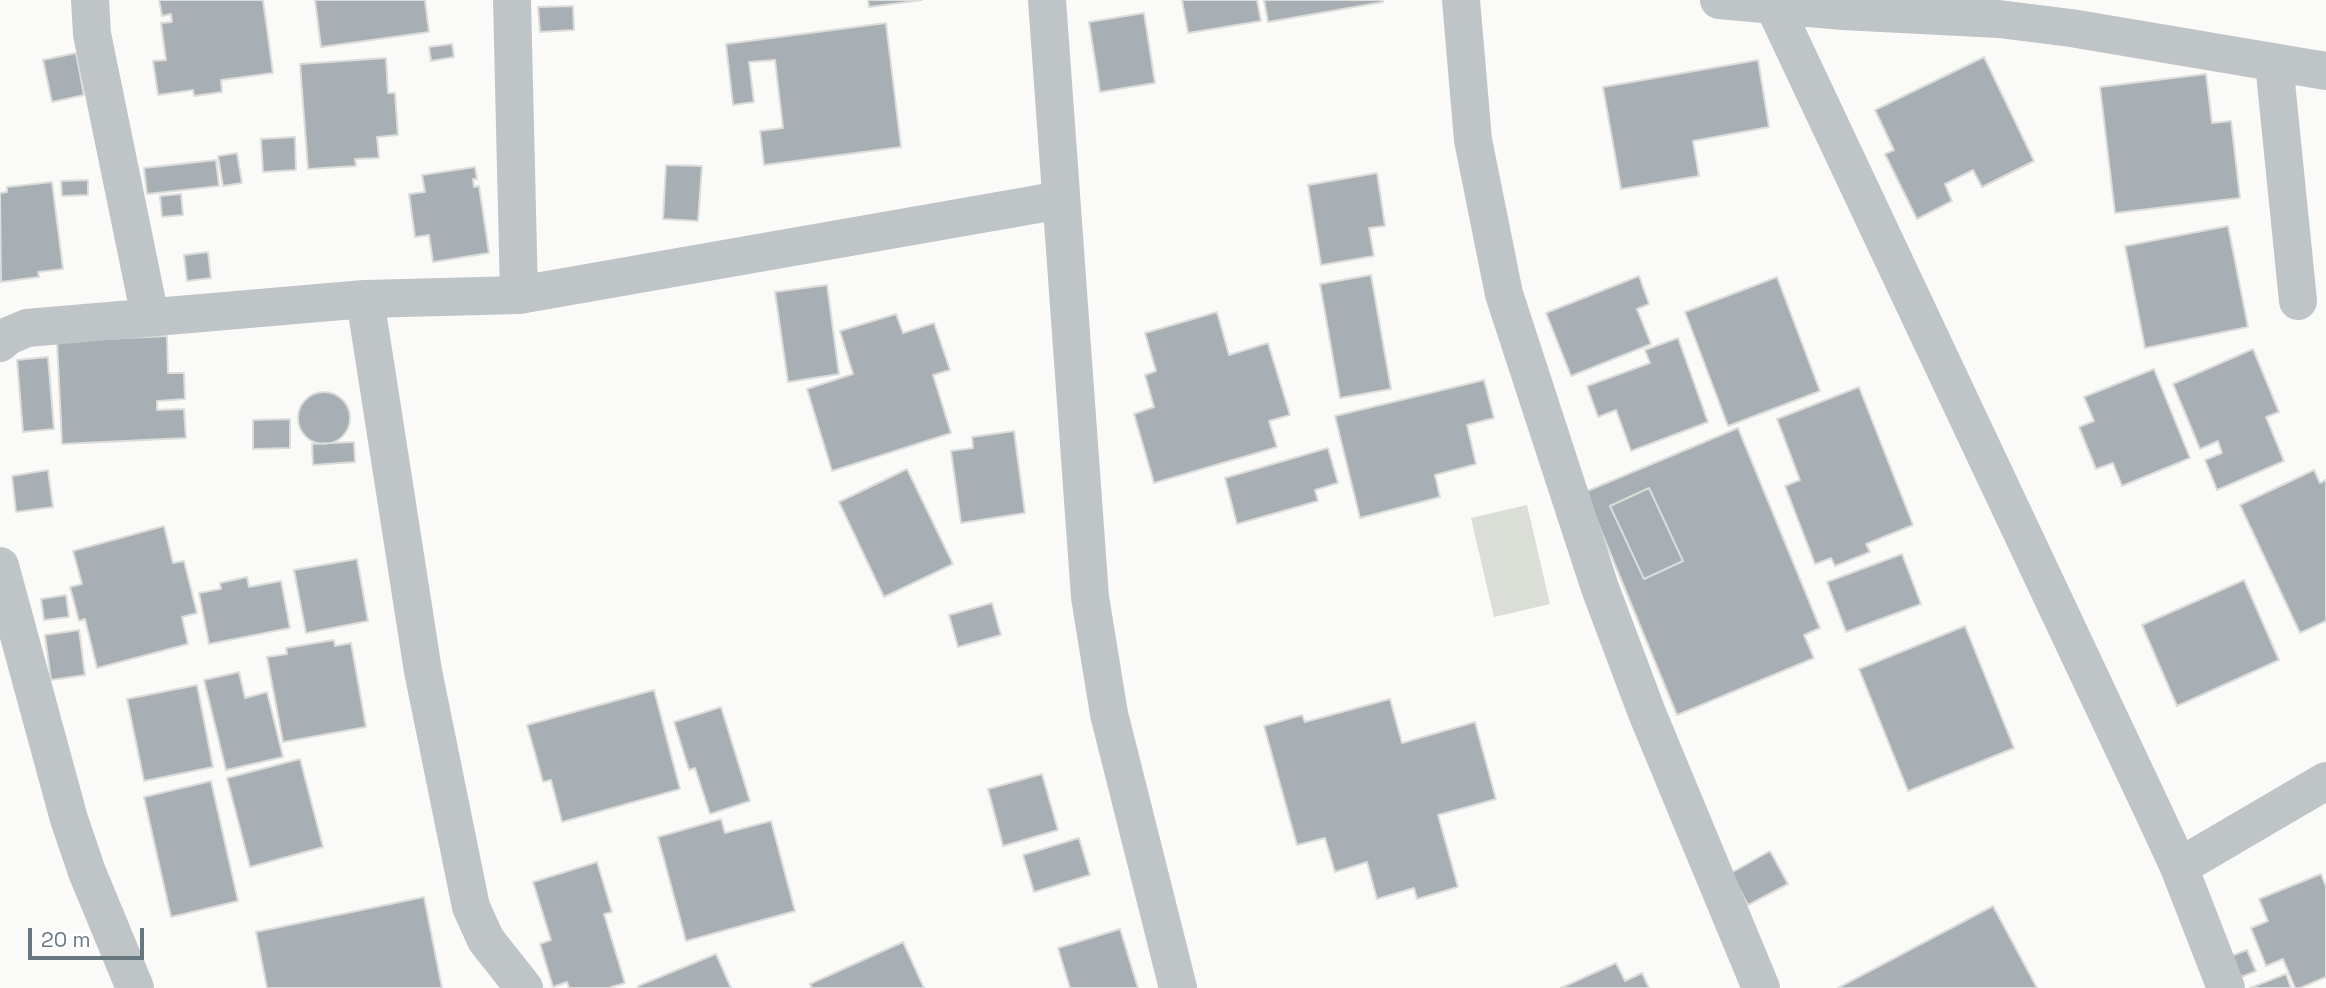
<!DOCTYPE html>
<style>
body{margin:0}
#map{position:relative;width:2326px;height:988px;overflow:hidden;background:#fafaf8;font-family:"Space Grotesk",sans-serif}
canvas{display:block}
.scale{position:absolute;left:28px;top:928px;width:116px;height:32px;box-sizing:border-box;border:4px solid #677780;border-top:0;padding-left:9px;font-size:21px;line-height:24px;white-space:nowrap;color:#677780;-webkit-text-stroke:5px #fff;paint-order:stroke}
</style>
<div id="map">
<canvas width="2326" height="988"></canvas>
<div class="scale">20 m</div>
</div>
<script>
const ctx = document.querySelector('canvas').getContext('2d');
ctx.lineJoin = 'round';
function fill(path, color) {
  ctx.fillStyle = color;
  ctx.fill(path, 'evenodd');
}
function shape(rows) {
  const path = new Path2D();
  for (const r of rows) {
    if (r.length === 3) {
      path.moveTo(r[0] + r[2], r[1]);
      path.arc(r[0], r[1], r[2], 0, 2 * Math.PI);
      continue;
    }
    path.moveTo(r[0], r[1]);
    for (let i = 2; i < r.length; i += 2) path.lineTo(r[i], r[i + 1]);
  }
  return path;
}
function trace(path, color, width, dash) {
  ctx.strokeStyle = color;
  ctx.lineWidth = width;
  ctx.lineCap = dash ? 'butt' : 'round';
  ctx.setLineDash(dash || []);
  ctx.stroke(path);
}
const green = shape([
 [1527,505,1550,604,1494,617,1471,518]
]);
const building = shape([
 [159,0,263,0,273,73,221,80,222,92,194,96,193,90,158,95,153,61,166,60,161,23,172,22,171,14,162,16,159,0],
 [315,0,425,0,429,32,321,47,315,0],
 [868,0,922,0,869,7,868,0],
 [1182,0,1257,0,1261,21,1188,33,1182,0],
 [1264,0,1382,0,1383,2,1268,22,1264,0],
 [573,6,574,30,540,32,538,7,573,6],
 [1144,13,1155,83,1100,92,1089,22,1144,13],
 [886,23,901,147,764,165,760,131,783,128,775,60,749,62,754,102,733,105,726,44,886,23],
 [452,44,454,57,431,61,429,47,452,44],
 [76,53,84,95,52,102,43,60,76,53],
 [1984,57,2034,161,1982,187,1973,170,1945,184,1952,201,1917,219,1885,154,1894,150,1875,110,1984,57],
 [386,58,388,93,395,93,398,135,377,137,379,158,355,159,356,166,308,169,300,64,386,58],
 [1758,60,1769,127,1693,141,1699,176,1621,189,1603,87,1758,60],
 [2206,74,2212,123,2231,121,2240,198,2115,213,2100,87,2206,74],
 [295,137,296,170,263,172,261,139,295,137],
 [237,153,242,183,223,186,218,156,237,153],
 [216,160,219,186,147,194,144,168,216,160],
 [666,165,702,166,698,221,663,219,666,165],
 [475,167,477,179,473,179,474,187,479,186,489,253,433,262,429,235,415,237,409,194,425,192,422,175,475,167],
 [1377,173,1385,226,1369,228,1374,256,1321,265,1308,185,1377,173],
 [88,180,88,195,62,196,61,181,88,180],
 [52,182,63,269,38,272,39,277,1,282,0,193,7,192,7,187,52,182],
 [181,194,183,215,162,217,160,196,181,194],
 [2228,226,2248,327,2145,348,2125,246,2228,226],
 [208,252,211,278,187,281,184,255,208,252],
 [1371,275,1391,389,1340,398,1320,284,1371,275],
 [1639,276,1649,304,1637,309,1651,344,1571,376,1546,313,1639,276],
 [1777,277,1820,391,1728,426,1685,312,1777,277],
 [827,285,839,374,788,382,775,292,827,285],
 [1217,312,1229,355,1268,343,1290,415,1269,421,1277,447,1154,483,1134,414,1154,407,1145,375,1156,371,1145,333,1217,312],
 [896,314,903,333,934,323,950,370,933,375,951,433,832,471,807,389,853,374,840,331,896,314],
 [167,336,168,373,184,373,185,399,157,401,157,410,184,409,186,438,62,444,57,341,167,336],
 [1678,338,1708,422,1631,451,1616,410,1598,417,1587,386,1650,363,1645,350,1678,338],
 [2253,349,2279,412,2266,417,2284,461,2217,490,2205,460,2222,453,2218,441,2200,449,2173,384,2253,349],
 [48,357,54,429,23,432,17,360,48,357],
 [2154,369,2190,458,2122,486,2113,463,2096,469,2079,427,2094,421,2084,397,2154,369],
 [1484,380,1494,418,1467,425,1476,464,1435,475,1440,497,1360,518,1335,416,1484,380],
 [1859,387,1913,525,1866,544,1870,552,1835,566,1831,558,1815,564,1785,486,1800,480,1777,419,1859,387],
 [324,418,26],
 [290,419,290,448,253,449,253,420,290,419],
 [1738,428,1820,628,1804,635,1814,658,1677,715,1585,492,1738,428],
 [1649,488,1683,561,1644,579,1610,506,1649,488],
 [1014,431,1025,513,961,523,951,451,973,448,972,437,1014,431],
 [354,442,355,462,313,465,312,444,354,442],
 [1328,448,1338,483,1315,490,1318,501,1237,524,1225,478,1328,448],
 [907,469,953,564,884,597,839,502,907,469],
 [48,470,53,507,16,512,12,476,48,470],
 [2314,470,2320,483,2326,480,2326,621,2300,633,2240,505,2314,470],
 [1649,488,1683,561,1644,579,1610,506,1649,488],
 [164,526,173,563,184,561,197,613,182,617,188,644,97,668,85,619,79,621,70,587,82,584,73,551,164,526],
 [1902,554,1921,604,1846,632,1827,582,1902,554],
 [357,559,368,621,306,633,294,570,357,559],
 [247,577,249,587,281,581,290,628,209,644,199,593,221,589,220,583,247,577],
 [2244,580,2279,660,2177,706,2142,625,2244,580],
 [66,595,69,617,44,620,41,599,66,595],
 [992,603,1001,635,958,647,949,615,992,603],
 [1965,626,2014,748,1908,791,1859,669,1965,626],
 [79,630,85,675,51,680,45,635,79,630],
 [334,640,335,646,351,643,366,727,283,742,267,657,287,654,286,648,334,640],
 [239,672,245,698,267,692,283,757,226,770,204,680,239,672],
 [197,685,213,767,144,781,127,699,197,685],
 [654,690,680,789,562,822,551,780,543,782,527,725,654,690],
 [1390,699,1402,743,1475,722,1496,799,1438,815,1458,887,1417,899,1414,888,1377,899,1367,862,1335,872,1325,838,1297,845,1264,726,1302,715,1305,722,1390,699],
 [721,707,750,801,710,814,695,768,689,770,674,722,721,707],
 [300,759,323,847,250,867,227,778,300,759],
 [1042,774,1058,830,1003,846,988,789,1042,774],
 [211,781,238,901,171,917,144,797,211,781],
 [721,819,725,833,771,821,795,911,686,941,658,837,721,819],
 [1079,838,1090,875,1034,892,1023,855,1079,838],
 [1770,851,1788,884,1748,905,1731,873,1770,851],
 [597,862,612,912,604,914,625,983,608,988,569,988,567,982,553,987,540,944,551,940,533,882,597,862],
 [2321,874,2326,887,2326,977,2300,988,2295,988,2283,959,2266,966,2251,928,2268,921,2259,899,2321,874],
 [424,897,442,988,267,988,256,932,424,897],
 [1993,906,2037,988,1838,988,1993,906],
 [1120,929,1138,988,1070,988,1058,948,1120,929],
 [903,942,924,988,812,988,810,984,903,942],
 [2247,950,2256,971,2229,982,2221,960,2247,950],
 [716,954,731,988,639,988,638,986,716,954],
 [1616,963,1625,981,1642,973,1649,988,1561,988,1616,963],
 [2286,974,2291,988,2250,988,2286,974]
]);
const street = shape([
 [90,0,92,34,150,317],
 [512,0,519,295],
 [1047,0,1090,597,1109,714,1178,988],
 [1461,0,1473,140,1504,294,1600,588,1647,713,1761,988],
 [1719,0,1843,11,1999,19,2071,28,2326,71],
 [1774,6,2154,813,2179,867,2226,988],
 [2274,63,2298,301],
 [365,299,423,671,471,907,486,940,524,988],
 [0,343,8,336,27,328,365,299,519,295,1061,200],
 [0,566,69,819,87,872,135,988],
 [2179,867,2326,781]
]);
fill(green, '#daded7');
fill(building, '#a7afb4');
trace(building, '#dcdcda', 2);
trace(street, '#bfc4c7', 38);
</script>
